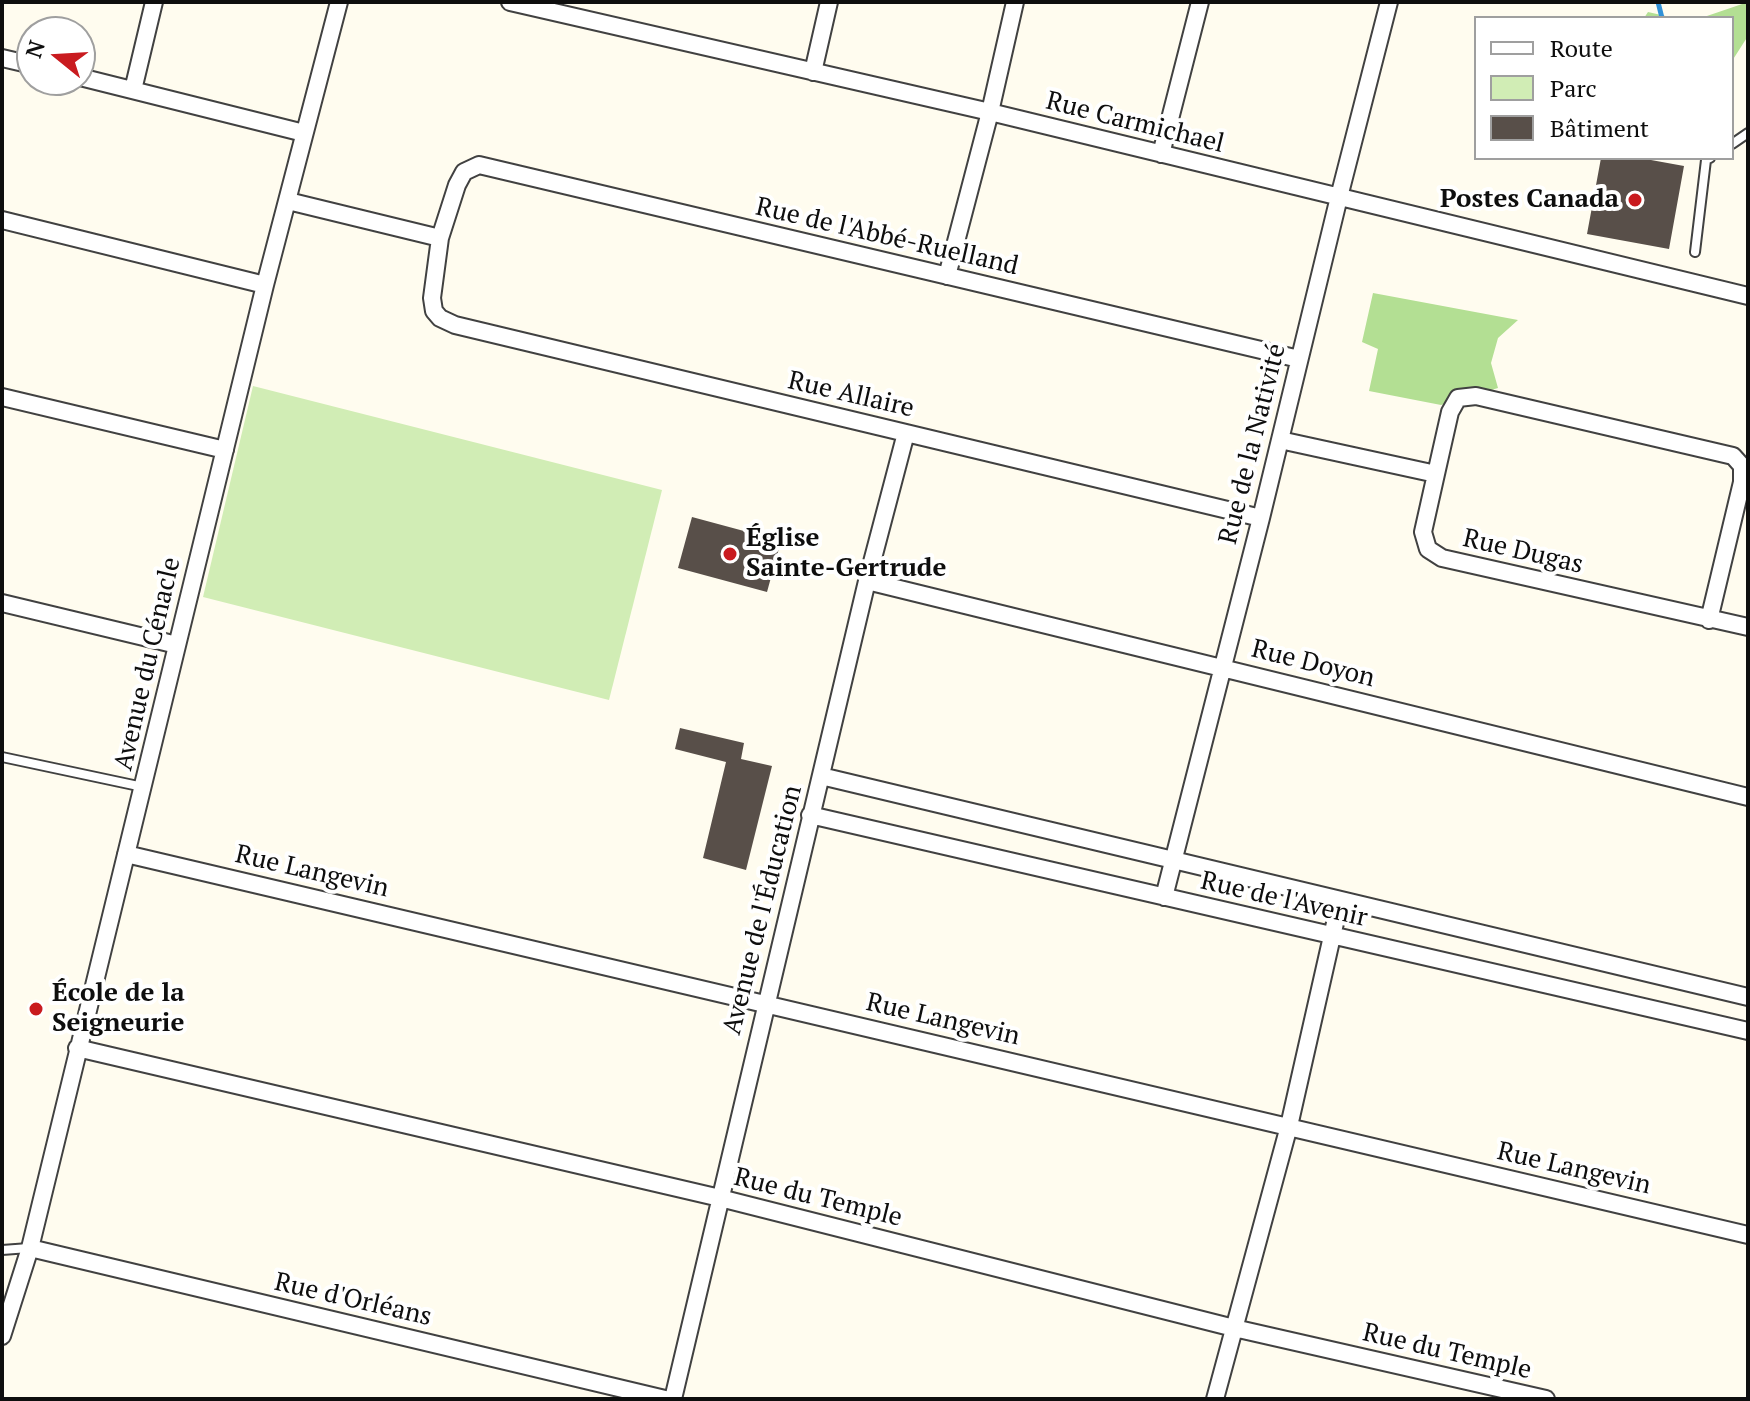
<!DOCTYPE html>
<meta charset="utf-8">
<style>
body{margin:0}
#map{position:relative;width:1750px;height:1401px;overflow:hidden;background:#fffcef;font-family:"PT Serif",serif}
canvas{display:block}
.frame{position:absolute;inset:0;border:4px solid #0e0e0e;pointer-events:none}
.legend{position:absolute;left:1474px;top:16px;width:260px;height:144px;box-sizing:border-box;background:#fff;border:2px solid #9f9f9f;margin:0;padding:10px 14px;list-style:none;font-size:24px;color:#0e0e0e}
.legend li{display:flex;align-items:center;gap:16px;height:40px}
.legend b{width:40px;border:2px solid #9f9f9f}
.north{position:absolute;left:16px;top:16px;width:80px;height:80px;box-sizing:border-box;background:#fff;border:2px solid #9f9f9f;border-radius:50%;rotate:288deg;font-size:22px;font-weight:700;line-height:32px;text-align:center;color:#0e0e0e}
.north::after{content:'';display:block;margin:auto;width:28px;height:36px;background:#c91b1f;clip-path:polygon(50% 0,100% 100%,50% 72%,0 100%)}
</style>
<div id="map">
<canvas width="1750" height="1401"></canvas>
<div class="frame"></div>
<ul class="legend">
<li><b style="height:10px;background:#fff"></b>Route</li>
<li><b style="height:22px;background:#d1edb5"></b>Parc</li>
<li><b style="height:22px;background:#584f49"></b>Bâtiment</li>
</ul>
<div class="north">N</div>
</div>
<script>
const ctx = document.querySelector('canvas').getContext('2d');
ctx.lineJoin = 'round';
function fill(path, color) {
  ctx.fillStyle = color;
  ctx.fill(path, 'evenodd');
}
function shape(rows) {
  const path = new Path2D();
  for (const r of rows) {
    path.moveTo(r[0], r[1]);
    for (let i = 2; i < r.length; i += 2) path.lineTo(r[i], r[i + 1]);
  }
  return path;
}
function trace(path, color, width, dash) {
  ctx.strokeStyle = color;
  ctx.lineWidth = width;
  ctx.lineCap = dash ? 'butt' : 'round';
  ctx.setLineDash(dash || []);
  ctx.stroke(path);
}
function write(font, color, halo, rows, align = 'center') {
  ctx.font = font + ' "PT Serif",serif';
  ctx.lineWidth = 8;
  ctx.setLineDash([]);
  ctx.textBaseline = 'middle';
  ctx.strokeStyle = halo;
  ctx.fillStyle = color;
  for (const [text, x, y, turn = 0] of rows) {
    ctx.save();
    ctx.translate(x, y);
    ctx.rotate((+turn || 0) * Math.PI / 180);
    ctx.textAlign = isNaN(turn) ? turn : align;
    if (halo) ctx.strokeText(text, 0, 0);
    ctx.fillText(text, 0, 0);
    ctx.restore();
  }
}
const green = shape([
 [253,386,662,490,609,700,203,597]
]);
const forest = shape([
 [1748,2,1748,36,1732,61,1732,18,1644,18,1648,12,1670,17,1704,17],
 [1373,293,1518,320,1498,338,1491,363,1498,388,1441,405,1369,391,1378,349,1362,342]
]);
const stream = shape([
 [1658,2,1662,18]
]);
const building = shape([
 [1601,158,1640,158,1684,166,1669,249,1587,234],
 [692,517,781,541,767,592,678,568],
 [680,728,744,743,741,759,772,766,746,870,703,858,726,762,675,749]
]);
const service = shape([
 [1732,144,1748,133],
 [1695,252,1706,160,1710,158],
 [2,757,143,787],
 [2,1250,29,1248]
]);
const minor = shape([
 [510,2,990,112,1748,296],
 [2,58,32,65],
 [813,72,829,2],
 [80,77,304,133],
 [133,90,154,2],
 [1161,154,1200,2],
 [288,201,440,238],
 [2,220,265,285],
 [947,276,990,112,1015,2],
 [2,397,225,450],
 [1280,440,1436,474,1423,532,1428,549,1442,558,1748,627],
 [1436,474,1450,412,1458,398,1476,396,1733,456,1742,466,1742,482,1709,620],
 [1261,518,455,325,440,318,434,311,432,298,440,238,457,185,464,172,479,165,1299,359],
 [867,581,1748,797],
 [2,603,177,645],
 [821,776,1748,997],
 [810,815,1748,1031],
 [126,854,1748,1235],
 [1164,897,1261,518,1339,197,1389,2],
 [77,1048,720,1198,1234,1328,1546,1399],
 [30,1248,665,1399],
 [2,1336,30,1248,265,285,339,2],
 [673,1399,867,581,906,433],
 [1215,1399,1289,1126,1340,901]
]);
const markers = [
 [1635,200,8,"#c91b1f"],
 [730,554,8,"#c91b1f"],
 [36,1009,8,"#c91b1f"]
];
const streetNames = [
 ["Rue Carmichael",1135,123,14],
 ["Rue de l'Abbé-Ruelland",887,237,13],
 ["Rue Allaire",851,395,13],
 ["Rue de la Nativité",1253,444,-76],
 ["Rue Dugas",1523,552,13],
 ["Avenue du Cénacle",148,664,-77],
 ["Rue Doyon",1313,664,14],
 ["Rue Langevin",312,872,13],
 ["Rue de l'Avenir",1284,900,13],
 ["Avenue de l'Éducation",763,910,-76],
 ["Rue Langevin",943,1020,13],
 ["Rue Langevin",1574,1169,13],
 ["Rue du Temple",818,1198,14],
 ["Rue d'Orléans",353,1300,13],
 ["Rue du Temple",1447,1352,13]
];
const poiNames = [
 ["Postes Canada",1619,200,"right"],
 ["Église",746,539],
 ["Sainte-Gertrude",746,569],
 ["École de la",52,994],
 ["Seigneurie",52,1024]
];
fill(green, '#d1edb5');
fill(forest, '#b3df93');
trace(stream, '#3191d7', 5);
fill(building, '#584f49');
trace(service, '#414141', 12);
trace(minor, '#414141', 20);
trace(service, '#fff', 8);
trace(minor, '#fff', 16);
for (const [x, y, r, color] of markers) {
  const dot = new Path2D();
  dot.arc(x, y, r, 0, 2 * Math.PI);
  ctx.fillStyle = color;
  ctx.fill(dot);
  trace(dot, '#fff', 3);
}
write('26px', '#0e0e0e', '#fff', streetNames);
write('bold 26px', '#0e0e0e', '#fff', poiNames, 'left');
</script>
